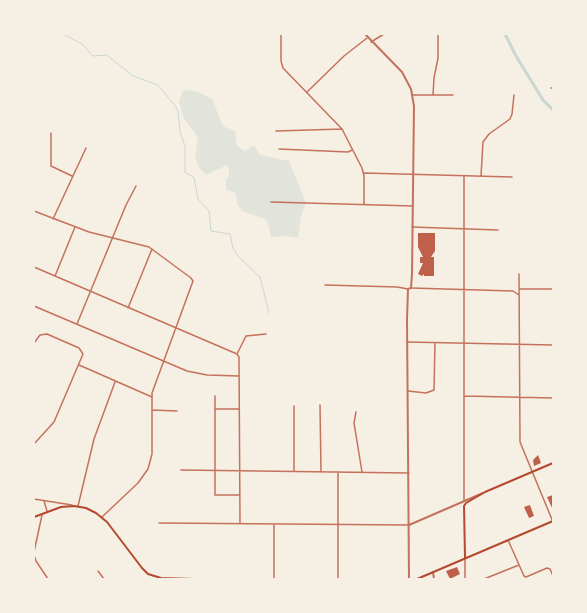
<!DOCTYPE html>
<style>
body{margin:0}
#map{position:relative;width:587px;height:613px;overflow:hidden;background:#f6efe4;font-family:Signika,sans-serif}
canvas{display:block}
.frame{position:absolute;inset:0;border:35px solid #f6efe4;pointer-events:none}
</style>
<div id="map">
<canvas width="587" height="613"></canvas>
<div class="frame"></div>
</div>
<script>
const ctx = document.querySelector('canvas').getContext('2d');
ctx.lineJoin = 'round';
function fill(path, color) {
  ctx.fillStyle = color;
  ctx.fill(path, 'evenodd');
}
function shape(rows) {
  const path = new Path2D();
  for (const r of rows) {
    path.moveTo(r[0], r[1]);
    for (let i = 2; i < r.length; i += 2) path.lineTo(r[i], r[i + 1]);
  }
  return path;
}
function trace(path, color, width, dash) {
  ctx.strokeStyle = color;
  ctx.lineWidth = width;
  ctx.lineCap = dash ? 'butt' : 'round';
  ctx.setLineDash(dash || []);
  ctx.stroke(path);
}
const green = shape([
 [183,90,196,91,212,99,223,126,235,131,237,146,245,151,254,145,260,155,289,161,306,203,301,216,298,238,285,236,271,237,267,220,242,211,237,204,236,193,226,189,226,179,229,176,229,171,227,165,206,175,200,169,195,158,198,137,183,117,179,101]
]);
const stream = shape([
 [63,34,82,44,93,56,107,55,133,76,158,85,176,107,178,112,180,132,185,146,185,173,194,177,198,199,209,211,211,231,230,234,233,248,238,256,260,277,269,313]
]);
const canal = shape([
 [505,34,516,56,543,100,553,110]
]);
const building = shape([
 [418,233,435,233,435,251,431,257,434,257,434,276,424,276,424,274,422,276,418,274,423,263,420,263,420,257,423,257,418,247],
 [538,455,541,463,534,466,533,460],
 [553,495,553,510,547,497],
 [530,505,534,516,529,518,524,507],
 [457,567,460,574,450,579,446,571]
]);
const minor = shape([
 [281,34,281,61,283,68,342,129,362,168,364,176,364,204],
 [371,42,384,34],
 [551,88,553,88],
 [307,92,344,56,367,38],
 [413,95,453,95],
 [433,95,434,78,438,58,438,34],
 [276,131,342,129],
 [51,133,51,166,72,176],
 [279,149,348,152,352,150],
 [364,173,512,177],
 [481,176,483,142,489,134,510,119,512,114,514,95],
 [271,202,413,206],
 [34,211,89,232,149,247,191,278,193,281,152,393,152,454,148,469,138,483,102,517],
 [53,219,86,148],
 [412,227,498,230],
 [34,267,237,354],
 [519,274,520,442,553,522],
 [55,276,75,227],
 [325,285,397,287,408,289],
 [411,288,513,291,519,295],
 [519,289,553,289],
 [34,306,187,371,207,375,239,376],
 [128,308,152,249],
 [77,324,126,205,136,186],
 [407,342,553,345],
 [34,343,40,335,47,334,79,348,83,354,54,422,34,444],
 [79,365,152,397],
 [408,391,426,393,434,390,435,343],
 [215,396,215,495,240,495],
 [464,396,553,398],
 [320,405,321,472],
 [294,406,294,471],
 [215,409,239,409],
 [152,410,177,411],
 [356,412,354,423,362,472],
 [181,470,409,473],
 [338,472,338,579],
 [34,499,72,505],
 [464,500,464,176],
 [44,501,47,511],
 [78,506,94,439,115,382],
 [159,523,409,525],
 [240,523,239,357,237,354,246,336,266,334],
 [274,525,274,579],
 [508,540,524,576,526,577,547,568,550,569,553,576],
 [34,552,42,515],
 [34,555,36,561,48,579],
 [98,571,104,579],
 [465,579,465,558],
 [484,579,519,565]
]);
const tertiary = shape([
 [365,34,402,72,411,89,414,106,412,274,411,288,408,289,407,319,409,579],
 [409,525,483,493],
 [433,572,434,579]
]);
const secondary = shape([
 [34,517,61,507,74,506,86,508,96,513,107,522,142,568,148,574,161,578,193,579],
 [465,558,464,506,466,503,485,492,553,463],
 [417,579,553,521]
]);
fill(green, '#e2e4dc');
trace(stream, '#c9d6d2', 1);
trace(canal, '#c9d6d2', 3);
fill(building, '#bf614a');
trace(minor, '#c5725c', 1.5);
trace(tertiary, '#c5725c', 2);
trace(secondary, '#b5482f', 2);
</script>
